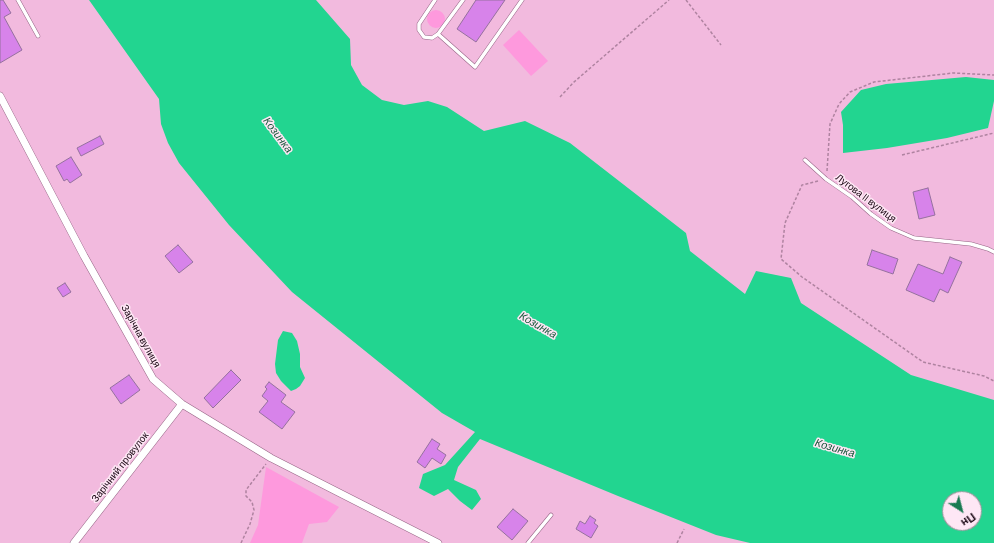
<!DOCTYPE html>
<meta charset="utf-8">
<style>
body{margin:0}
#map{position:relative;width:994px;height:543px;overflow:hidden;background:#f2bade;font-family:Barlow,sans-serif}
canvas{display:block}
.north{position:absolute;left:942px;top:491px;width:40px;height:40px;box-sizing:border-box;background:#fee7f5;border:1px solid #a28d9a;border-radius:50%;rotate:144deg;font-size:11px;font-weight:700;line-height:16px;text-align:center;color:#180612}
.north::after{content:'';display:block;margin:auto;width:14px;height:18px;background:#197a52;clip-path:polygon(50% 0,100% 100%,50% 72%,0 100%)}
</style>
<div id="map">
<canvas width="994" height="543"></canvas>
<div class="north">Пн</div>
</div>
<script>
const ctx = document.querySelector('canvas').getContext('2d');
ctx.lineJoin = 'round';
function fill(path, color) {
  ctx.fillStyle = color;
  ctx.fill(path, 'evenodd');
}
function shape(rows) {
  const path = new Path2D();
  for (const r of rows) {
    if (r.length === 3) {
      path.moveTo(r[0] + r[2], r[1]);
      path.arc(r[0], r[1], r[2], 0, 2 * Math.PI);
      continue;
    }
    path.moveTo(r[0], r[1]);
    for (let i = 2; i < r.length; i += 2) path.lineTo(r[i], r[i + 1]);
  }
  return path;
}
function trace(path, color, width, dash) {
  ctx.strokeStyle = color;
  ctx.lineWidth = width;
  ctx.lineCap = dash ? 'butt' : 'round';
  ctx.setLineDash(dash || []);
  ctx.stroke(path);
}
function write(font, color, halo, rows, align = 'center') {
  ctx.font = font + ' Barlow,sans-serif';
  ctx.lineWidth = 3;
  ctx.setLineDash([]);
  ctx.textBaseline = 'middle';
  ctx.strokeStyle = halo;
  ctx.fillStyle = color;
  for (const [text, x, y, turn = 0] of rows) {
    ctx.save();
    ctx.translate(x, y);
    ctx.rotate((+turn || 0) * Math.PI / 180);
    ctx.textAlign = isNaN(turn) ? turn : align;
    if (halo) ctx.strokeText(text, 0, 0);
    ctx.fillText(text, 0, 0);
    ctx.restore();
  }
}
const green = shape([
 [436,19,9],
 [519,30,548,61,531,76,503,45],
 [266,467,339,507,327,522,309,524,302,543,250,543,258,525]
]);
const water = shape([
 [89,0,316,0,350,39,351,65,362,85,382,100,404,105,428,101,447,107,484,131,525,121,570,143,686,233,690,251,745,294,756,271,791,278,801,303,911,375,994,400,994,543,750,543,716,535,618,496,480,439,458,467,454,480,476,490,481,499,472,510,460,501,448,489,434,496,419,488,423,474,445,465,475,432,442,413,292,292,229,225,179,163,168,143,161,124,159,99],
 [950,499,974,499,974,523,950,523],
 [966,77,994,80,994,101,988,128,947,138,887,148,843,153,843,125,841,112,861,90,886,84],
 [283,331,292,333,297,341,300,354,300,367,305,378,300,386,296,389,291,391,281,381,276,373,275,364,278,340]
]);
const building = shape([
 [0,0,3,0,11,13,4,17,22,50,0,63,0,0],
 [476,0,505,0,476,42,457,29,476,0],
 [100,136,104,144,81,156,77,148,100,136],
 [71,157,82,175,70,183,67,179,64,181,56,166,71,157],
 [928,188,935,215,919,219,913,192,928,188],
 [178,245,193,262,179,273,165,256,178,245],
 [872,250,898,259,893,274,867,265,872,250],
 [950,257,962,262,948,293,940,289,934,302,906,290,918,264,943,274,950,257],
 [65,283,71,292,63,297,57,288,65,283],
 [231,370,241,380,213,408,204,398,231,370],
 [129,375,140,390,121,404,110,388,129,375],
 [269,382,286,395,281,402,295,412,282,429,259,412,268,401,262,396,267,389,265,387,269,382],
 [432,439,440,444,437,449,446,455,441,464,432,458,425,468,417,462,432,439],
 [513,509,528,521,512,540,497,527,513,509],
 [590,516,596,520,594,523,598,526,591,538,576,529,580,521,585,524,590,516]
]);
const path = shape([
 [686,0,721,45],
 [560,97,574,82,669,0],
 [902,155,994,133],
 [827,171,830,124,839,104,850,92,874,82,953,73,994,75],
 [818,181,802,185,785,223,781,259,802,277,923,362,984,376,994,381],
 [241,543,250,524,254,510,252,502,246,496,246,490,266,464],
 [677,543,684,529]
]);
const lane = shape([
 [18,0,38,36],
 [435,0,419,24,419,30,424,37,432,38,438,34,463,0],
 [438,34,475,67,522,0],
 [805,160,826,179,852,197,871,214,891,228,914,238,971,244,988,249,994,252],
 [528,543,551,515]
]);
const street = shape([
 [0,96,84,256,153,379,182,404,271,458,438,543],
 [74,543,182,404]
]);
const streetNames = [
 ["Лугова II вулиця",866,198,37],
 ["Зарічна вулиця",141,336,61],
 ["Зарічний провулок",120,467,-52]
];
const waterNames = [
 ["Козинка",278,135,53],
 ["Козинка",538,325,30],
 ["Козинка",835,448,16]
];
fill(green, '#fe99dd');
fill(water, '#22d590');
fill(building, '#d783ea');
trace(building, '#95719e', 1);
trace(lane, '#966485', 4.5);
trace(street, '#966485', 8);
trace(path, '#af83a0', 1.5, [3, 2]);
trace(lane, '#fff', 3.5);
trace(street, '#fff', 7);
write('10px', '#180612', '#fee7f5', streetNames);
write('italic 11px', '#1c5a3e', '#fee7f5', waterNames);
</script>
